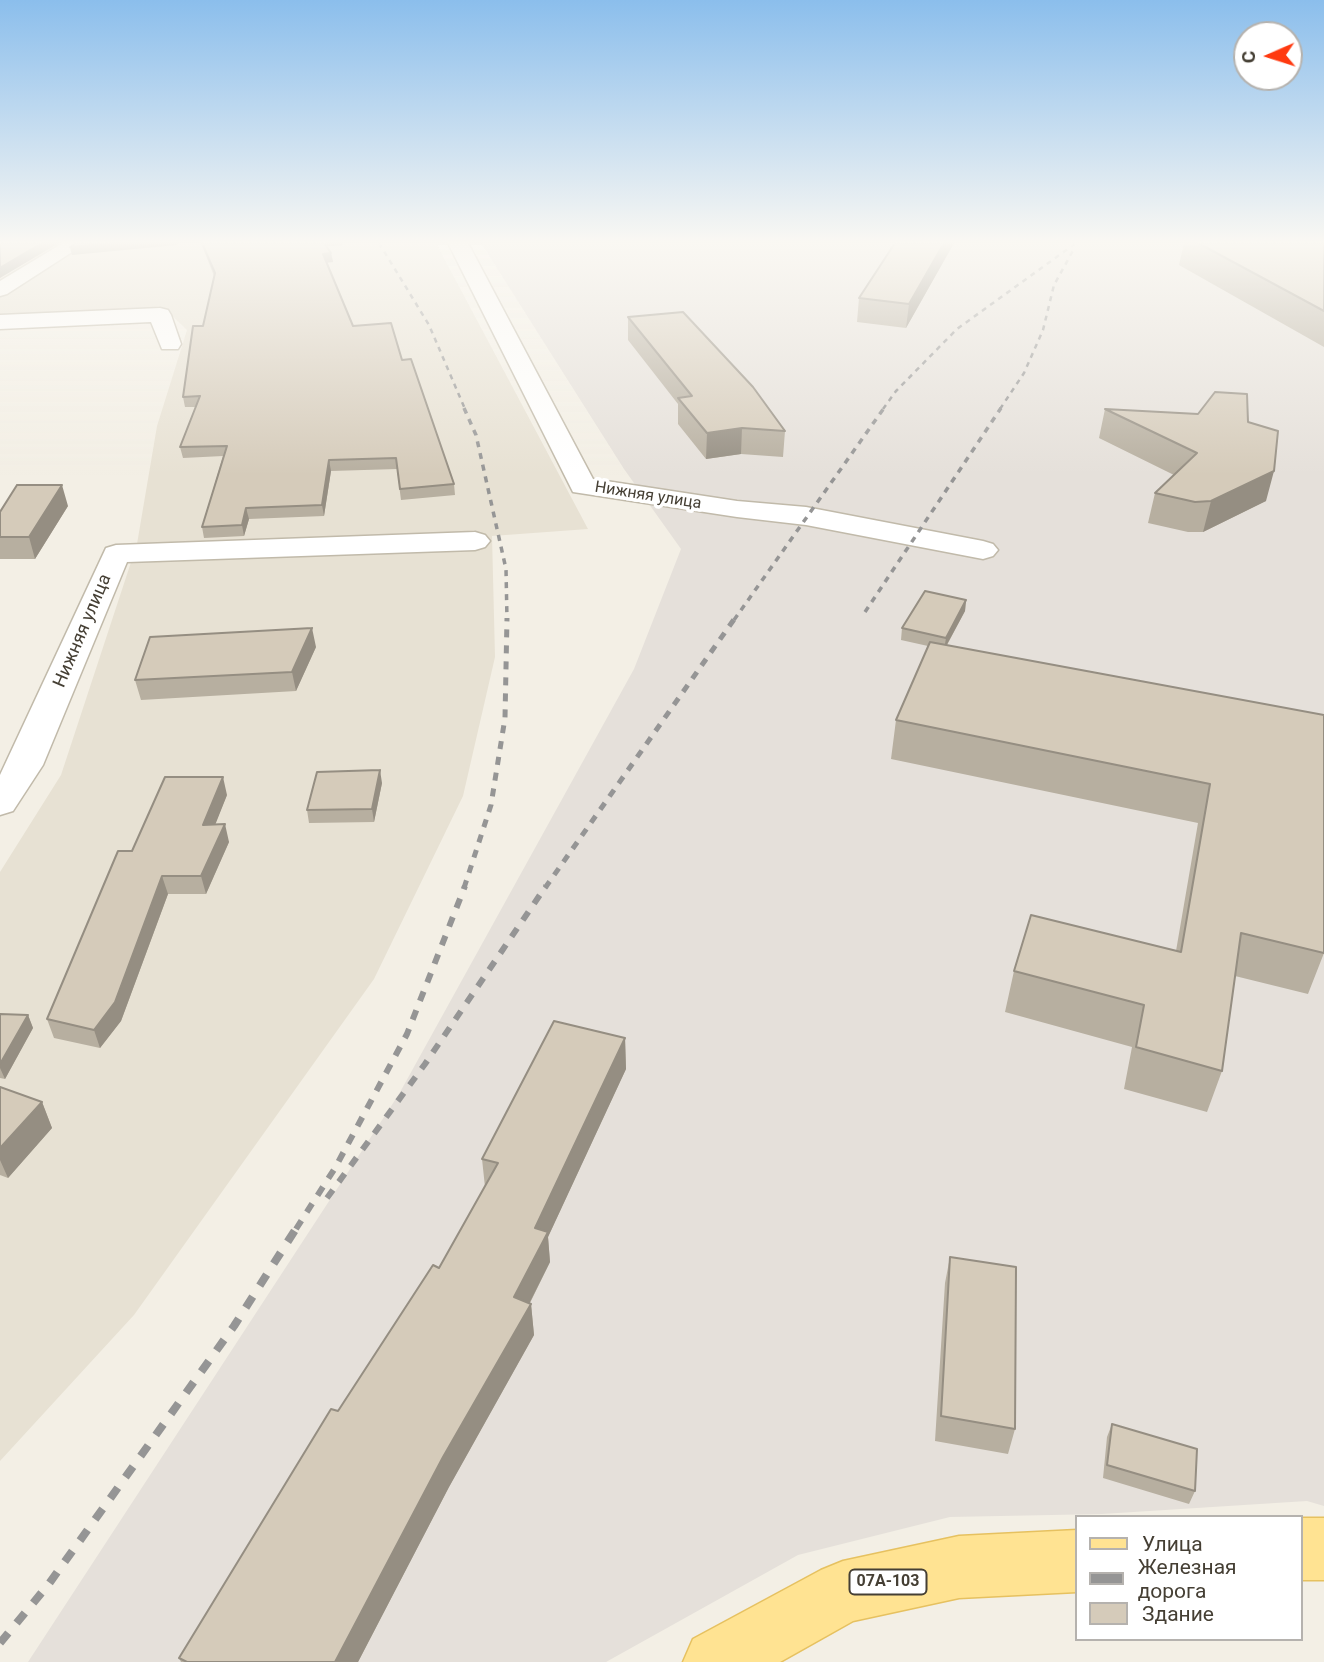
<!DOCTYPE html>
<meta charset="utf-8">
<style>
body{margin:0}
#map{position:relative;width:1324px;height:1662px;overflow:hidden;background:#f3efe5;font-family:Roboto,sans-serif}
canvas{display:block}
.legend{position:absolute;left:1075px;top:1515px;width:228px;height:126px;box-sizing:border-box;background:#fff;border:2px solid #b5b2ae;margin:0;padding:9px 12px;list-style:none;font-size:21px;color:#453f34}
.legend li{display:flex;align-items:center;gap:14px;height:35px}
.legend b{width:35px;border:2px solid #b5b2ae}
.north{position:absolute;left:1233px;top:21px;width:70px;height:70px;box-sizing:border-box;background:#fff;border:2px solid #b5b2ae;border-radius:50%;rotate:267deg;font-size:19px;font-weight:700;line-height:28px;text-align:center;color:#453f34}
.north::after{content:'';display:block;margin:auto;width:24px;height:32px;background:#ff3a10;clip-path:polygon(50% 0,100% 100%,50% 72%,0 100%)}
</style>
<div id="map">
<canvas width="1324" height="1662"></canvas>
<ul class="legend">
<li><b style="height:9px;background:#ffe392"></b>Улица</li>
<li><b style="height:9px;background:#959595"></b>Железная дорога</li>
<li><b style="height:19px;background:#d5cbba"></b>Здание</li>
</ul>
<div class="north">С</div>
</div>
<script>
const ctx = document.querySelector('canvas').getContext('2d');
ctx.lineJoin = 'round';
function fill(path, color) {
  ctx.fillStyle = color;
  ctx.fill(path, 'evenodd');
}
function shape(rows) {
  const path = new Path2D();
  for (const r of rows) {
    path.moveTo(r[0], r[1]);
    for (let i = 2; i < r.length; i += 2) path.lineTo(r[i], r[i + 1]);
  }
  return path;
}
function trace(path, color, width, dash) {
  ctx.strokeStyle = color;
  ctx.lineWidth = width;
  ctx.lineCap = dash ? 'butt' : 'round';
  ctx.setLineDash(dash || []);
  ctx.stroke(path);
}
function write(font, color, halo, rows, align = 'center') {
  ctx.font = font + ' Roboto,sans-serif';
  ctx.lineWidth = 7;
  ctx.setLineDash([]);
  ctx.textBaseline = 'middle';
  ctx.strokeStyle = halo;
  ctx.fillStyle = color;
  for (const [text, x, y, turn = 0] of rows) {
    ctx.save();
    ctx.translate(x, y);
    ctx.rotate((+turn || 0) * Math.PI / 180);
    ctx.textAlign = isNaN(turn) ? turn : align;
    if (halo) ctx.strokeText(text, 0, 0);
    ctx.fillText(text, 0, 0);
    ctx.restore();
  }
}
const residential = shape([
 [0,243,436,243,588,529,492,536,495,657,463,796,374,979,134,1315,0,1461,0,872,61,775,137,544,157,426,187,330,167,311,0,318]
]);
const industrial = shape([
 [481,243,1324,243,1324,1506,1307,1501,1102,1514,950,1517,798,1555,606,1662,28,1662,399,1094,634,669,681,549,624,469]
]);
const minor = shape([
 [63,243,86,243,7,294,0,296,0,281,63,243],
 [448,243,468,243,593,479,737,501,806,507,983,541,993,544,998,550,993,556,983,559,806,525,737,517,573,492,448,243],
 [160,308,168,310,171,315,181,344,178,349,162,349,151,322,0,329,0,315,160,308],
 [475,532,485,535,490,541,485,547,475,550,127,562,43,765,13,811,0,815,0,775,106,548,116,545,475,532]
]);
const primary = shape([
 [1301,1518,1324,1518,1324,1580,1301,1580,1301,1518],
 [1077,1530,1077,1592,959,1598,853,1621,780,1662,683,1662,693,1639,821,1570,843,1561,959,1536,1077,1530]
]);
const railFar4 = shape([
 [379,243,429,325,465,409],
 [883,409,896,391,957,329,1076,243],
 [1000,409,1024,373,1043,330,1054,285,1075,247]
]);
const railFar3 = shape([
 [464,408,476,435,506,569,507,620],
 [865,612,1001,408],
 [734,620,884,408]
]);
const railFar2 = shape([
 [464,888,491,805,505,718,507,618],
 [545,888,735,618]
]);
const railFar1 = shape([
 [327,1198,425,1064,546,886],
 [296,1229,335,1168,407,1034,465,886]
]);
const rail = shape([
 [0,1643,48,1585,234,1326,297,1227]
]);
const wall = shape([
 [201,243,343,243,343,245,327,246,331,253,333,262,327,262,353,326,402,360,454,484,455,495,401,500,397,469,331,471,324,516,249,519,244,536,204,538,202,527,223,456,183,458,180,447,196,407,185,407,183,397,203,326,214,276],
 [954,243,906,328,857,322,859,298],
 [1184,243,1324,243,1324,347,1179,265],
 [628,317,785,431,783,457,741,454,706,459,678,424,678,404,628,340],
 [1105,409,1248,422,1266,501,1203,532,1188,532,1148,523,1155,493,1174,475,1099,438],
 [68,506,35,559,0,559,0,512],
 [966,600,965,611,947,645,1324,715,1324,953,1308,994,1235,976,1222,1071,1207,1112,1124,1089,1132,1047,1005,1012,1014,971,1176,951,1198,823,891,759,896,720,928,646,901,640,902,628],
 [316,647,296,691,141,700,135,680],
 [382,783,374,822,309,823,307,810],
 [227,795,215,824,229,842,206,894,168,894,121,1021,100,1048,54,1038,47,1019,132,851],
 [0,1014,28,1015,33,1028,5,1079,0,1078],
 [625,1038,626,1069,548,1237,550,1262,530,1303,531,1304,534,1335,449,1487,358,1662,181,1662,179,1658,338,1411,439,1268,485,1187,482,1159],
 [0,1087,42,1102,52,1128,8,1178,0,1175],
 [950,1257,1015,1429,1008,1454,935,1441,945,1283],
 [1112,1424,1195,1491,1189,1504,1103,1478,1107,1437]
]);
const shadedWall = shape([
 [42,243,59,243,0,278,0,268],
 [109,243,179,243,177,245,72,255,70,247],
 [321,243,343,243,343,245,322,247],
 [944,243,954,243,906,328,909,304],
 [331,253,333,262,325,263,323,254],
 [742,428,741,454,706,459,707,433],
 [329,460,331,471,324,516,322,505],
 [1274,471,1266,501,1203,532,1211,501],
 [62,485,68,506,35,559,29,537],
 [246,508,249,519,244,536,242,525],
 [966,600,965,611,944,650,946,638],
 [312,628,316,647,296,691,292,672],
 [380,770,382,783,374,822,372,809],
 [223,777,227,795,208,843,203,825],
 [225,824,229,842,206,894,201,876],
 [162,876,168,894,121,1021,100,1048,94,1030],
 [28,1015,33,1028,5,1079,0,1068,0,1064],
 [625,1038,626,1069,548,1237,550,1262,517,1328,514,1297,535,1228],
 [42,1102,52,1128,8,1178,0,1160,0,1148],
 [531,1304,534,1335,449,1487,358,1662,335,1662,443,1457]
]);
const building = shape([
 [0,243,42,243,0,268,0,243],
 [76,243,109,243,70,247,76,243],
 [202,243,324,243,331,253,323,254,353,326,391,323,402,360,411,359,454,484,400,489,396,458,329,460,322,505,246,508,242,525,202,527,227,446,180,447,200,396,183,397,193,326,203,326,215,273,202,243],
 [895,243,944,243,909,304,859,298,895,243],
 [1198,243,1324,243,1324,311,1198,243],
 [683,312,753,387,785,431,742,428,707,433,678,398,692,396,628,317,683,312],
 [1215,392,1247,394,1248,422,1278,431,1274,471,1211,501,1195,502,1155,493,1197,453,1105,409,1198,414,1215,392],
 [17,485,62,485,29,537,0,537,0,512,17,485],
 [925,591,966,600,946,638,902,628,925,591],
 [312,628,292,672,135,680,150,637,312,628],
 [930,642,1324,715,1324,953,1241,933,1222,1071,1136,1047,1144,1005,1014,971,1031,915,1181,952,1210,784,896,720,930,642],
 [380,770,372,809,307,810,317,772,380,770],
 [165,777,223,777,203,825,225,824,201,876,162,876,115,1002,94,1030,47,1019,118,851,132,851,165,777],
 [0,1014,28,1015,0,1064,0,1014],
 [554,1021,625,1038,535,1228,548,1232,514,1297,531,1304,443,1457,335,1662,187,1662,179,1658,331,1409,338,1411,433,1265,439,1268,498,1163,482,1159,554,1021],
 [0,1087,42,1102,0,1148,0,1087],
 [950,1257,1016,1267,1015,1429,941,1416,950,1257],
 [1112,1424,1197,1449,1195,1491,1107,1465,1112,1424]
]);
const farStreetnames = [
 ["Нижняя улица",648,496,9]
];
const shields = [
 [888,1582,77]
];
const shieldNames = [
 ["07А-103",888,1582]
];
const streetNames = [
 ["Нижняя улица",83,631,-67]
];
fill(residential, '#e7e1d3');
fill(industrial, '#e5e0da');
trace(minor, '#c1baaa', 3);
trace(primary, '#e6c160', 3);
fill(minor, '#fff');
fill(primary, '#ffe392');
trace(railFar4, '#959595', 2.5, [5, 5]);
trace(railFar3, '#959595', 3.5, [6, 6]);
trace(railFar2, '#959595', 5, [8, 8]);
trace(railFar1, '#959595', 6, [10, 10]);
trace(rail, '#959595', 8, [13, 13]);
fill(wall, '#b7afa0');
fill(shadedWall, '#958e82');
fill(building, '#d5cbba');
trace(building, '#958e82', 2);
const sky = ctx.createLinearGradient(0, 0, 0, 475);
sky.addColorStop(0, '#8bbeec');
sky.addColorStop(0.51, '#faf8f3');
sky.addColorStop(1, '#faf8f300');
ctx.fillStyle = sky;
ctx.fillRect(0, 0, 1324, 475);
write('16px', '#453f34', '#fff', farStreetnames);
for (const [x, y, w] of shields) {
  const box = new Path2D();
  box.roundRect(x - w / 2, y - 12.5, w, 25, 5);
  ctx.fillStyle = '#fff';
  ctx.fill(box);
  trace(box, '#453f34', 2);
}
write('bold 16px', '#453f34', null, shieldNames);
write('18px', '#453f34', '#fff', streetNames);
</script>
